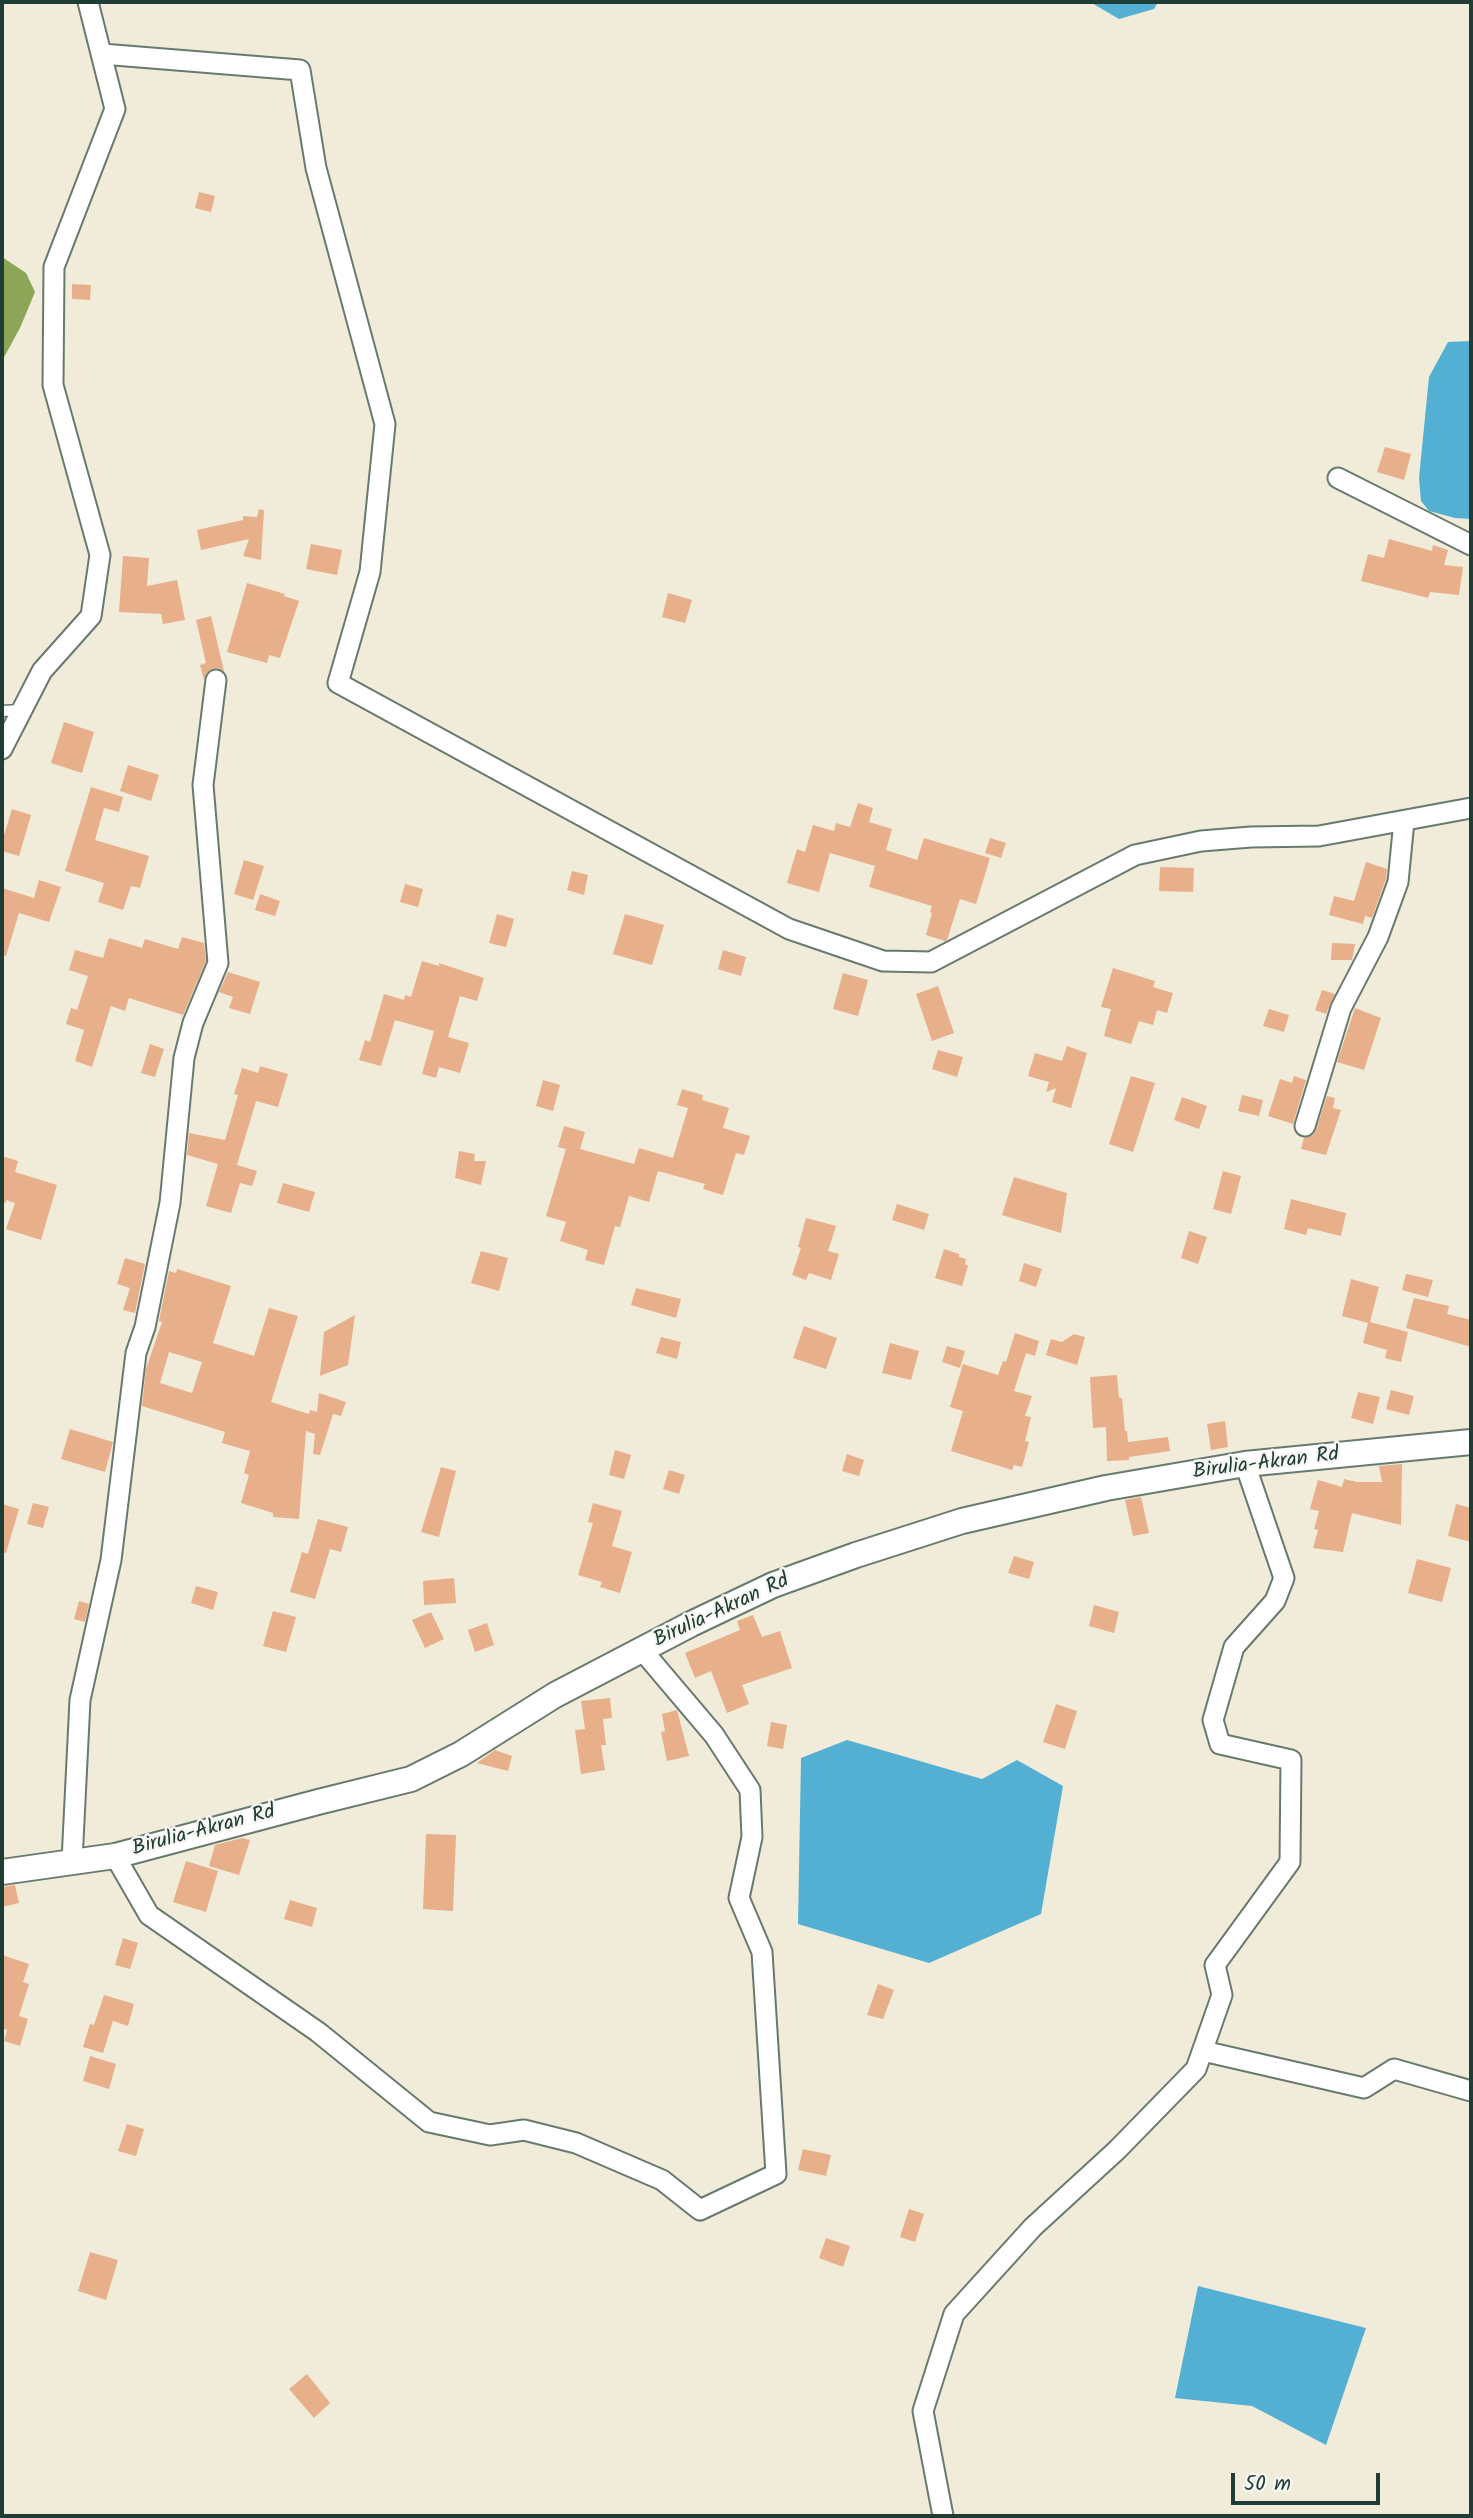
<!DOCTYPE html>
<style>
body{margin:0}
#map{position:relative;width:1473px;height:2518px;overflow:hidden;background:#f1ecda;font-family:Kalam,sans-serif}
canvas{display:block}
.frame{position:absolute;inset:0;border:4px solid #1f3d34;pointer-events:none}
.scale{position:absolute;left:1231px;top:2473px;width:149px;height:32px;box-sizing:border-box;border:4px solid #1f3d34;border-top:0;padding-left:9px;font-size:21px;line-height:24px;white-space:nowrap;color:#1f3d34;-webkit-text-stroke:5px #f6f6f2;paint-order:stroke}
</style>
<div id="map">
<canvas width="1473" height="2518"></canvas>
<div class="frame"></div>
<div class="scale">50 m</div>
</div>
<script>
const ctx = document.querySelector('canvas').getContext('2d');
ctx.lineJoin = 'round';
function fill(path, color) {
  ctx.fillStyle = color;
  ctx.fill(path, 'evenodd');
}
function shape(rows) {
  const path = new Path2D();
  for (const r of rows) {
    path.moveTo(r[0], r[1]);
    for (let i = 2; i < r.length; i += 2) path.lineTo(r[i], r[i + 1]);
  }
  return path;
}
function trace(path, color, width, dash) {
  ctx.strokeStyle = color;
  ctx.lineWidth = width;
  ctx.lineCap = dash ? 'butt' : 'round';
  ctx.setLineDash(dash || []);
  ctx.stroke(path);
}
function write(font, color, halo, rows, align = 'center') {
  ctx.font = font + ' Kalam,sans-serif';
  ctx.lineWidth = 5;
  ctx.setLineDash([]);
  ctx.textBaseline = 'middle';
  ctx.strokeStyle = halo;
  ctx.fillStyle = color;
  for (const [text, x, y, turn = 0] of rows) {
    ctx.save();
    ctx.translate(x, y);
    ctx.rotate((+turn || 0) * Math.PI / 180);
    ctx.textAlign = isNaN(turn) ? turn : align;
    if (halo) ctx.strokeText(text, 0, 0);
    ctx.fillText(text, 0, 0);
    ctx.restore();
  }
}
const forest = shape([
 [2,257,26,273,35,292,20,328,2,361]
]);
const water = shape([
 [1090,2,1158,2,1154,9,1119,19],
 [1471,341,1471,519,1455,518,1429,511,1421,501,1419,478,1429,377,1448,342],
 [847,1740,982,1779,1017,1760,1063,1786,1041,1914,929,1963,798,1924,801,1758],
 [1198,2286,1366,2328,1326,2445,1252,2406,1175,2398]
]);
const building = shape([
 [199,192,215,196,211,212,195,208],
 [72,284,91,285,90,300,72,299],
 [1385,447,1411,454,1404,480,1377,472],
 [259,509,264,510,261,560,243,556,249,539,201,550,197,530,243,520,243,516,257,517],
 [1389,539,1432,551,1433,545,1448,550,1444,565,1463,567,1459,595,1430,592,1428,598,1361,581,1368,554,1384,558],
 [311,544,342,550,337,575,306,569],
 [123,556,149,558,147,586,177,580,185,620,163,624,161,614,119,612],
 [247,583,285,594,284,596,299,601,280,658,269,655,267,663,227,652],
 [668,593,692,600,685,623,662,617],
 [211,616,224,671,218,668,212,669,206,673,204,680,200,665,206,663,196,620],
 [64,722,94,732,82,773,51,763],
 [128,765,159,775,151,801,120,791],
 [91,787,123,797,119,812,104,808,95,840,149,856,140,888,131,886,123,910,98,902,104,883,65,871],
 [858,803,873,808,869,822,892,829,886,850,917,860,924,838,990,858,976,904,960,899,947,940,945,941,926,935,932,913,930,912,932,906,869,887,875,866,830,853,819,892,787,883,797,849,805,852,813,825,834,831,836,823,850,827],
 [12,809,31,815,19,856,2,851,2,842],
 [990,838,1006,843,1001,858,985,853],
 [244,860,264,866,253,900,234,894],
 [1366,862,1387,869,1386,879,1372,918,1365,916,1363,924,1329,915,1334,896,1354,901],
 [1160,867,1194,868,1193,892,1159,891],
 [572,871,588,875,584,895,567,890],
 [39,880,61,887,49,922,19,913,6,956,2,955,2,888,34,898],
 [405,884,423,889,418,907,400,902],
 [260,894,280,901,275,916,255,910],
 [497,914,514,919,506,947,489,943],
 [625,914,664,925,652,965,613,954],
 [182,937,204,943,206,961,183,1015,129,998,125,1011,111,1006,92,1067,75,1061,84,1030,66,1024,71,1008,77,1010,88,976,69,970,75,950,103,958,109,938,142,948,145,939,178,949],
 [1332,943,1355,944,1352,960,1331,960],
 [723,950,746,957,741,976,718,969],
 [422,961,439,966,439,963,484,978,477,1001,460,996,448,1037,469,1043,460,1073,439,1067,436,1078,422,1074,434,1031,395,1020,381,1066,359,1060,365,1040,370,1042,384,994,404,1000,405,995,411,997],
 [1113,968,1155,981,1153,987,1173,993,1167,1013,1157,1010,1153,1025,1139,1021,1131,1044,1104,1036,1111,1009,1101,1007],
 [228,972,260,982,250,1014,229,1008,233,997,219,992],
 [843,973,868,980,858,1016,833,1009],
 [938,986,954,1033,932,1041,916,994],
 [1322,990,1335,994,1326,1014,1315,1010],
 [1355,1008,1381,1018,1364,1070,1337,1062],
 [1269,1009,1289,1015,1284,1032,1263,1026],
 [150,1044,164,1049,155,1077,141,1073],
 [1067,1046,1087,1053,1071,1108,1052,1102,1056,1088,1046,1092,1049,1082,1028,1076,1035,1053,1062,1061],
 [938,1050,963,1057,957,1077,932,1069],
 [260,1066,288,1074,278,1107,256,1101,237,1165,257,1171,252,1186,240,1183,231,1213,206,1206,218,1164,187,1155,189,1133,225,1140,238,1095,234,1094,242,1068,258,1073],
 [1131,1076,1155,1083,1133,1152,1109,1144],
 [1294,1076,1306,1080,1293,1124,1268,1116,1280,1079,1292,1083],
 [543,1080,560,1085,553,1111,536,1106],
 [682,1089,703,1095,702,1100,729,1108,723,1128,750,1136,744,1155,736,1153,723,1195,703,1189,705,1184,658,1171,649,1202,629,1196,620,1227,615,1226,604,1265,585,1260,588,1250,560,1241,566,1222,546,1216,566,1149,558,1147,564,1126,585,1132,580,1149,634,1164,639,1148,673,1158,688,1108,677,1105],
 [1242,1095,1263,1100,1259,1116,1238,1111],
 [1327,1096,1335,1098,1333,1108,1341,1110,1326,1155,1301,1149,1304,1138,1313,1135,1316,1130],
 [1182,1097,1207,1106,1199,1129,1174,1120],
 [459,1151,475,1154,474,1161,486,1161,481,1185,455,1178],
 [2,1156,18,1161,15,1172,57,1185,41,1240,6,1229,15,1203,6,1200,6,1203,2,1202],
 [1223,1171,1241,1176,1231,1214,1213,1209],
 [1014,1177,1067,1193,1061,1233,1002,1215],
 [283,1183,315,1192,309,1212,277,1203],
 [1291,1199,1346,1213,1341,1236,1308,1228,1306,1235,1284,1229],
 [897,1204,929,1214,924,1230,892,1220],
 [806,1218,836,1226,828,1251,839,1254,831,1280,809,1273,806,1280,792,1275,801,1248,798,1247],
 [1189,1231,1207,1237,1198,1264,1181,1258],
 [944,1249,959,1254,959,1257,966,1259,965,1264,968,1266,962,1286,935,1278],
 [481,1251,508,1258,499,1291,471,1283],
 [125,1258,145,1264,135,1313,123,1310,130,1288,117,1284],
 [1024,1263,1042,1269,1036,1287,1019,1281],
 [177,1269,231,1286,213,1343,254,1356,269,1308,298,1316,271,1402,309,1414,310,1410,317,1412,319,1393,346,1402,341,1416,333,1414,320,1455,313,1454,315,1434,306,1431,299,1519,273,1517,273,1513,241,1503,249,1475,244,1473,250,1451,222,1443,225,1432,142,1406,146,1369,162,1322,159,1321,169,1271,176,1273],
 [169,1352,202,1362,192,1393,160,1383],
 [1406,1274,1433,1280,1428,1297,1402,1290],
 [1351,1279,1379,1287,1370,1322,1408,1332,1401,1362,1385,1358,1387,1350,1363,1343,1368,1323,1342,1316],
 [636,1288,681,1299,676,1318,631,1305],
 [1414,1298,1449,1306,1447,1314,1471,1320,1471,1347,1406,1328],
 [355,1315,348,1365,320,1376,324,1332],
 [804,1326,837,1338,826,1369,793,1358],
 [1015,1333,1039,1341,1035,1356,1026,1353,1014,1391,1032,1396,1025,1416,1031,1417,1025,1441,1029,1442,1022,1467,1014,1465,1012,1470,951,1451,963,1411,950,1407,963,1364,998,1375,1003,1361,1006,1362],
 [1074,1334,1085,1337,1077,1365,1046,1355,1051,1339,1062,1342],
 [661,1337,681,1342,677,1359,656,1353],
 [890,1343,919,1351,911,1380,882,1373],
 [947,1346,965,1351,960,1368,942,1362],
 [1117,1375,1119,1398,1122,1398,1125,1431,1127,1431,1128,1442,1168,1437,1170,1451,1129,1457,1129,1460,1107,1461,1106,1427,1093,1428,1090,1377],
 [1391,1390,1414,1396,1409,1415,1386,1409],
 [1358,1392,1380,1397,1373,1424,1351,1418],
 [1225,1421,1228,1447,1211,1450,1207,1424],
 [70,1429,113,1442,105,1472,61,1459],
 [615,1450,631,1455,624,1479,609,1475],
 [847,1454,864,1460,859,1476,842,1471],
 [1402,1464,1401,1525,1352,1513,1343,1552,1313,1548,1318,1530,1314,1529,1319,1511,1310,1509,1318,1480,1342,1487,1344,1479,1357,1482,1382,1482,1379,1466],
 [441,1467,456,1471,439,1537,421,1532],
 [669,1470,685,1475,679,1494,663,1489],
 [1141,1497,1149,1533,1133,1536,1125,1500],
 [33,1503,49,1507,43,1528,27,1524],
 [593,1503,622,1511,612,1546,632,1552,620,1593,600,1587,602,1582,578,1575,593,1523,588,1522],
 [2,1504,19,1509,6,1553,2,1552],
 [1456,1504,1471,1508,1471,1542,1448,1536],
 [318,1519,348,1527,341,1552,330,1549,315,1599,290,1592,302,1552,308,1554],
 [1014,1556,1034,1562,1029,1579,1008,1573],
 [1417,1559,1451,1568,1442,1602,1408,1593],
 [454,1578,456,1603,424,1605,423,1581],
 [196,1586,218,1592,213,1610,191,1603],
 [79,1601,89,1604,85,1622,74,1619],
 [1094,1605,1119,1612,1114,1633,1089,1626],
 [273,1611,296,1617,286,1652,263,1646],
 [431,1612,444,1639,425,1648,412,1620],
 [753,1615,762,1637,780,1631,792,1668,742,1685,749,1704,727,1713,711,1671,695,1678,685,1653,740,1630,737,1621],
 [487,1623,494,1645,475,1652,468,1630],
 [610,1698,612,1718,603,1719,606,1745,601,1745,605,1770,581,1774,575,1730,585,1729,581,1701],
 [1056,1704,1077,1711,1065,1749,1043,1742],
 [677,1710,689,1756,667,1761,661,1732,665,1731,662,1714],
 [771,1722,787,1725,783,1749,767,1746],
 [495,1750,512,1756,508,1771,477,1763],
 [426,1834,456,1835,453,1911,423,1909],
 [242,1838,250,1840,239,1875,209,1866,215,1845],
 [186,1861,218,1871,206,1912,173,1902],
 [15,1885,19,1903,2,1907,2,1887],
 [290,1900,317,1908,312,1927,284,1919],
 [123,1938,138,1943,130,1969,115,1965],
 [2,1955,29,1964,23,1982,29,1984,19,2016,28,2019,20,2046,4,2041,7,2030,2,2028],
 [878,1984,894,1990,883,2019,867,2015],
 [104,1995,134,2004,128,2026,113,2021,103,2053,83,2047,90,2024,94,2025],
 [90,2056,116,2064,109,2089,83,2081],
 [127,2124,144,2129,136,2156,118,2151],
 [803,2149,831,2155,826,2176,798,2170],
 [909,2209,924,2214,915,2242,900,2237],
 [826,2238,850,2246,843,2267,819,2258],
 [90,2252,118,2260,106,2300,78,2291],
 [307,2374,330,2403,314,2418,289,2389]
]);
const service = shape([
 [2,711,21,710]
]);
const minor = shape([
 [102,54,300,70,316,168,385,424,370,572,338,683,789,929,883,961,931,962,1135,855,1201,841,1251,837,1319,836,1471,808],
 [1338,478,1471,545],
 [2,749,42,671,91,616,100,555,53,385,54,267,115,109,88,2],
 [1305,1126,1341,1008,1378,937,1398,882,1404,821],
 [115,1856,149,1915,318,2032,429,2122,490,2135,524,2130,576,2143,662,2180,700,2210,776,2174,762,1952,739,1898,752,1837,750,1790,714,1735,642,1650],
 [72,1861,80,1700,111,1560,136,1353,145,1327,170,1203,184,1058,193,1023,218,963,203,785,216,680],
 [1203,2051,1364,2088,1394,2069,1471,2091],
 [943,2516,923,2411,954,2314,1033,2227,1117,2150,1196,2069,1222,1995,1215,1965,1290,1862,1291,1760,1220,1744,1213,1720,1234,1647,1275,1601,1284,1578,1245,1464]
]);
const tertiary = shape([
 [2,1872,115,1856,318,1802,411,1779,461,1754,555,1695,691,1624,773,1585,856,1555,962,1521,1106,1488,1245,1464,1471,1442]
]);
const streetNames = [
 ["Birulia-Akran Rd",1266,1465,-7],
 ["Birulia-Akran Rd",722,1612,-25],
 ["Birulia-Akran Rd",204,1832,-15]
];
fill(forest, '#8ca556');
fill(water, '#54b0d2');
fill(building, '#e7af8a');
trace(service, '#687a6e', 13);
trace(minor, '#687a6e', 23);
trace(tertiary, '#687a6e', 28);
trace(service, '#fff', 10);
trace(minor, '#fff', 19);
trace(tertiary, '#fff', 24);
write('21px', '#1f3d34', '#f6f6f2', streetNames);
</script>
